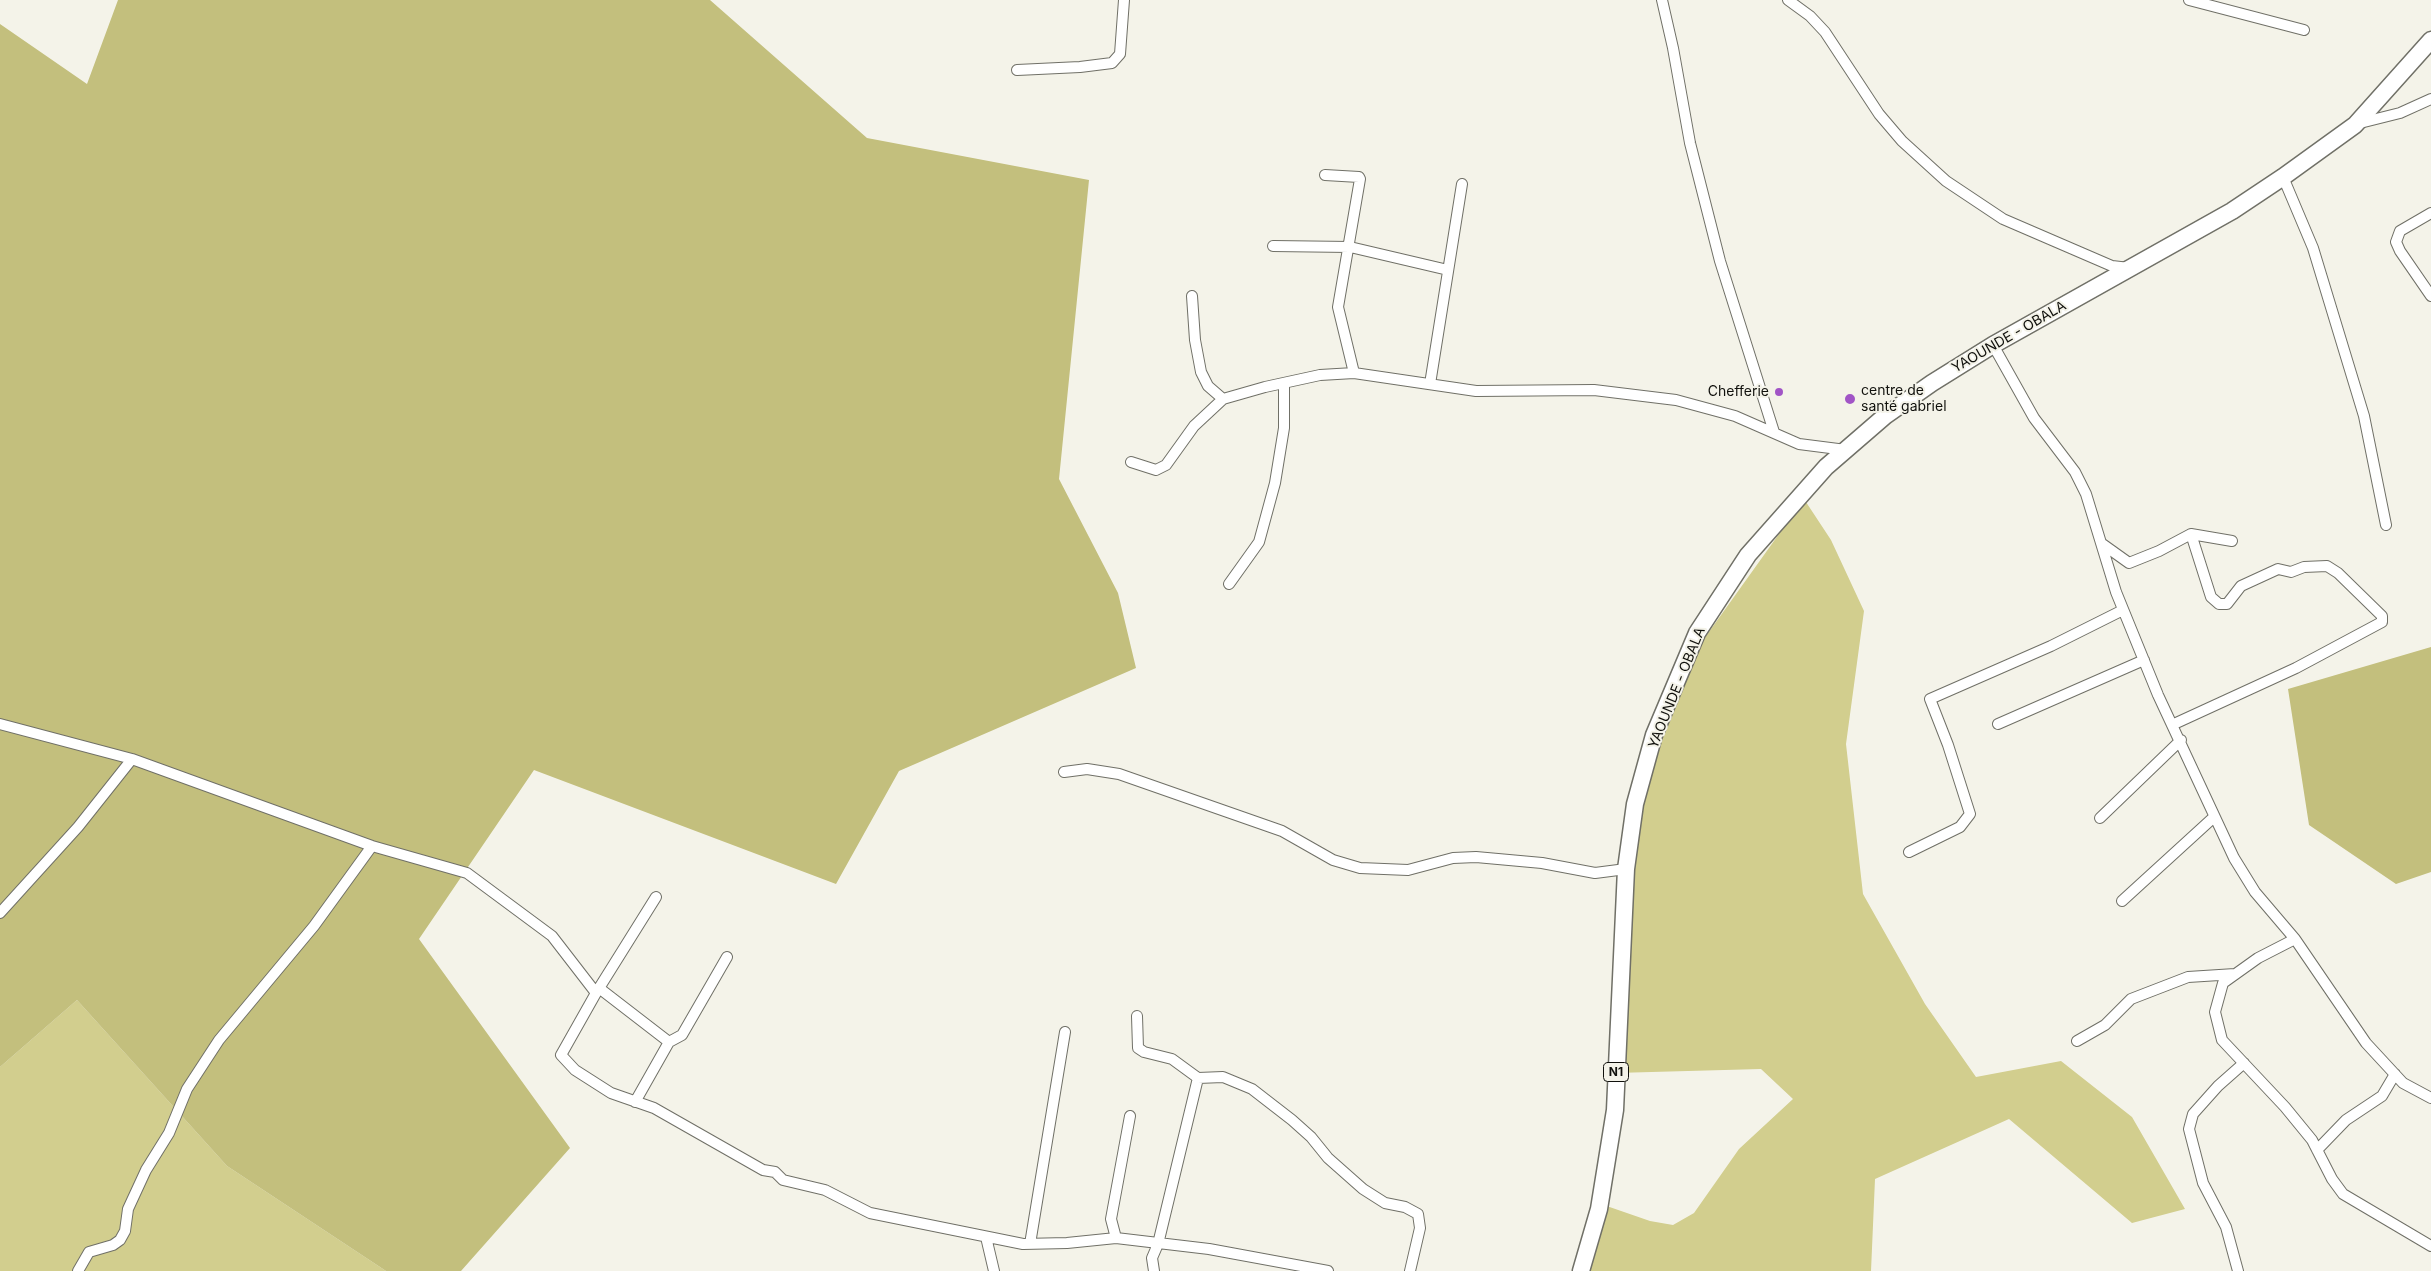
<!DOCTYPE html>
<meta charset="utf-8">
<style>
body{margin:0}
canvas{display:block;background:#f4f3e9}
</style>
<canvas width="2431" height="1271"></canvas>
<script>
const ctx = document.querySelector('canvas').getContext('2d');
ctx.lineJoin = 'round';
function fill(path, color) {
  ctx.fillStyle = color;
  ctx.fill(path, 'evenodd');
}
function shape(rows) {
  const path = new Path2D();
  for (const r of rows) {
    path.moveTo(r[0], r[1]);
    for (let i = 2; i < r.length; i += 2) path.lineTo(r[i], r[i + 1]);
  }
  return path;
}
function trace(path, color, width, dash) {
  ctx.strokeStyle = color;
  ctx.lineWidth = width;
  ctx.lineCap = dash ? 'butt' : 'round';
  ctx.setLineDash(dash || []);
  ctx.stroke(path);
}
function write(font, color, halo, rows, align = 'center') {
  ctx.font = font + ' Inter,sans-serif';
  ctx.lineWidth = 4;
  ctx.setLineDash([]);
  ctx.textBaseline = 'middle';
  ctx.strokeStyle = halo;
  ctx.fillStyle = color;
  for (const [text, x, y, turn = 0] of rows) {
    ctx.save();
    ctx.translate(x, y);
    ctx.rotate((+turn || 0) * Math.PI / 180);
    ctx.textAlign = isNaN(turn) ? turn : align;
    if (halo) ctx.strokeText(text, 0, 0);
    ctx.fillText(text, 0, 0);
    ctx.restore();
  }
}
const green = shape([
 [1804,499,1831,540,1864,611,1846,744,1863,894,1925,1004,1976,1077,2061,1061,2132,1117,2185,1209,2132,1223,2009,1119,1875,1179,1871,1271,1577,1271,1598,1203,1650,1221,1673,1225,1694,1213,1739,1149,1793,1099,1761,1069,1615,1073,1624,886,1658,742,1691,657],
 [77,1000,227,1166,386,1271,0,1271,0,1067]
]);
const forest = shape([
 [118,0,710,0,867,138,1089,180,1059,479,1118,593,1136,668,899,771,836,884,534,770,419,939,570,1148,461,1271,386,1271,227,1166,77,1000,0,1067,0,24,87,84],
 [2431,647,2431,872,2396,884,2309,825,2288,689]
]);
const minor = shape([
 [1662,0,1673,48,1690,143,1720,261,1774,432],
 [1788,0,1810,16,1825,32,1879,114,1902,141,1946,181,2003,219,2112,266,2129,268],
 [2189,0,2304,30],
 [1017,70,1080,67,1112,63,1120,54,1124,0],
 [2356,124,2400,113,2431,99],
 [1325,175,1359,177,1360,179,1338,307,1354,373],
 [2283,177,2313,248,2364,416,2386,525],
 [2431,213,2400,231,2396,242,2400,251,2431,296],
 [1273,246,1350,247,1448,270],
 [1192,296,1195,340,1201,372,1208,386,1223,399],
 [1993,345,2034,418,2075,472,2086,494,2116,592,2158,695,2234,858,2255,892,2295,939,2366,1043,2403,1083,2431,1098],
 [1430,384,1462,184],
 [1131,462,1156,470,1166,465,1194,426,1223,399,1265,387,1320,375,1354,373,1476,391,1594,390,1676,400,1735,416,1799,444,1846,450],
 [2101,543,2129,563,2159,551,2191,534,2232,541],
 [1229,584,1259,542,1275,483,1284,428,1284,383],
 [0,724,132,759,372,846,467,873,552,936,596,993,561,1055,575,1070,611,1093,654,1108,763,1170,775,1172,783,1180,825,1190,870,1213,1023,1244,1067,1243,1116,1238,1209,1249,1328,1271],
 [1998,724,2144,660],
 [2174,724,2296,668,2382,622,2382,616,2338,573,2327,566,2304,567,2291,572,2278,569,2241,586,2227,604,2219,604,2211,597,2191,534],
 [1064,772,1087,769,1119,774,1282,831,1333,860,1360,868,1408,870,1453,858,1476,857,1542,863,1595,873,1626,869],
 [2100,818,2181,740],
 [1909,852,1960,827,1970,814,1948,745,1930,699,2051,646,2123,610],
 [2122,901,2214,817],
 [0,913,78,827,132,759],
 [2295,939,2258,958,2223,983,2215,1012,2222,1040,2285,1107,2312,1140,2332,1179,2343,1194,2431,1246],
 [599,988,669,1042],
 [596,993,656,897],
 [1137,1016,1138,1048,1144,1052,1172,1059,1198,1078,1223,1077,1252,1089,1292,1120,1311,1137,1328,1158,1363,1189,1385,1203,1405,1207,1418,1214,1420,1228,1410,1271],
 [2077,1041,2105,1025,2131,999,2188,977,2235,974],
 [635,1102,669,1042,682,1035,727,957],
 [2317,1150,2346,1120,2382,1096,2395,1074],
 [986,1237,994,1271],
 [1116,1238,1111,1219,1130,1116],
 [1030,1244,1065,1032],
 [78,1271,89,1252,113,1245,120,1240,125,1231,128,1209,146,1170,169,1133,187,1089,219,1040,314,926,372,846],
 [1154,1271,1152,1258,1158,1244,1198,1078],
 [2238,1271,2226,1227,2203,1183,2189,1129,2193,1114,2218,1086,2244,1063]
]);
const trunk = shape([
 [1581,1271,1599,1209,1615,1110,1626,869,1635,804,1654,735,1697,633,1748,555,1826,467,1885,416,1932,383,1993,345,2232,211,2283,177,2355,125,2431,40]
]);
const markers = [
 [1779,392,5,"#a154c6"],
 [1850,399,6,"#a154c6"]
];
const shields = [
 [1616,1072,25]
];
const shieldNames = [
 ["N1",1616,1072]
];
const streetNames = [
 ["YAOUNDE - OBALA",2009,337,-30],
 ["YAOUNDE - OBALA",1677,688,-68]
];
const poiNames = [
 ["centre de",1861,391],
 ["santé gabriel",1861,407],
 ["Chefferie",1769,392,"right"]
];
fill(green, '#d2ce8e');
fill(forest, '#c3bf7d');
trace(minor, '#707067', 12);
trace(trunk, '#707067', 19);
trace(minor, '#fff', 10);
trace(trunk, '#fff', 16);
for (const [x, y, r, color] of markers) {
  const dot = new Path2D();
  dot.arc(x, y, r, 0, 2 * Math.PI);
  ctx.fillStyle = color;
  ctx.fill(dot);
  trace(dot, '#f4f3e9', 2);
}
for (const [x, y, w] of shields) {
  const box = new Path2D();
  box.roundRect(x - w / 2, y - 9.5, w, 19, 4);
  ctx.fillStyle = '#f4f3e9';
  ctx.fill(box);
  trace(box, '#11110d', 1);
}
write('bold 12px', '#11110d', null, shieldNames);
write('14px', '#11110d', '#f4f3e9', streetNames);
write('14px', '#11110d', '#f4f3e9', poiNames, 'left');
</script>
